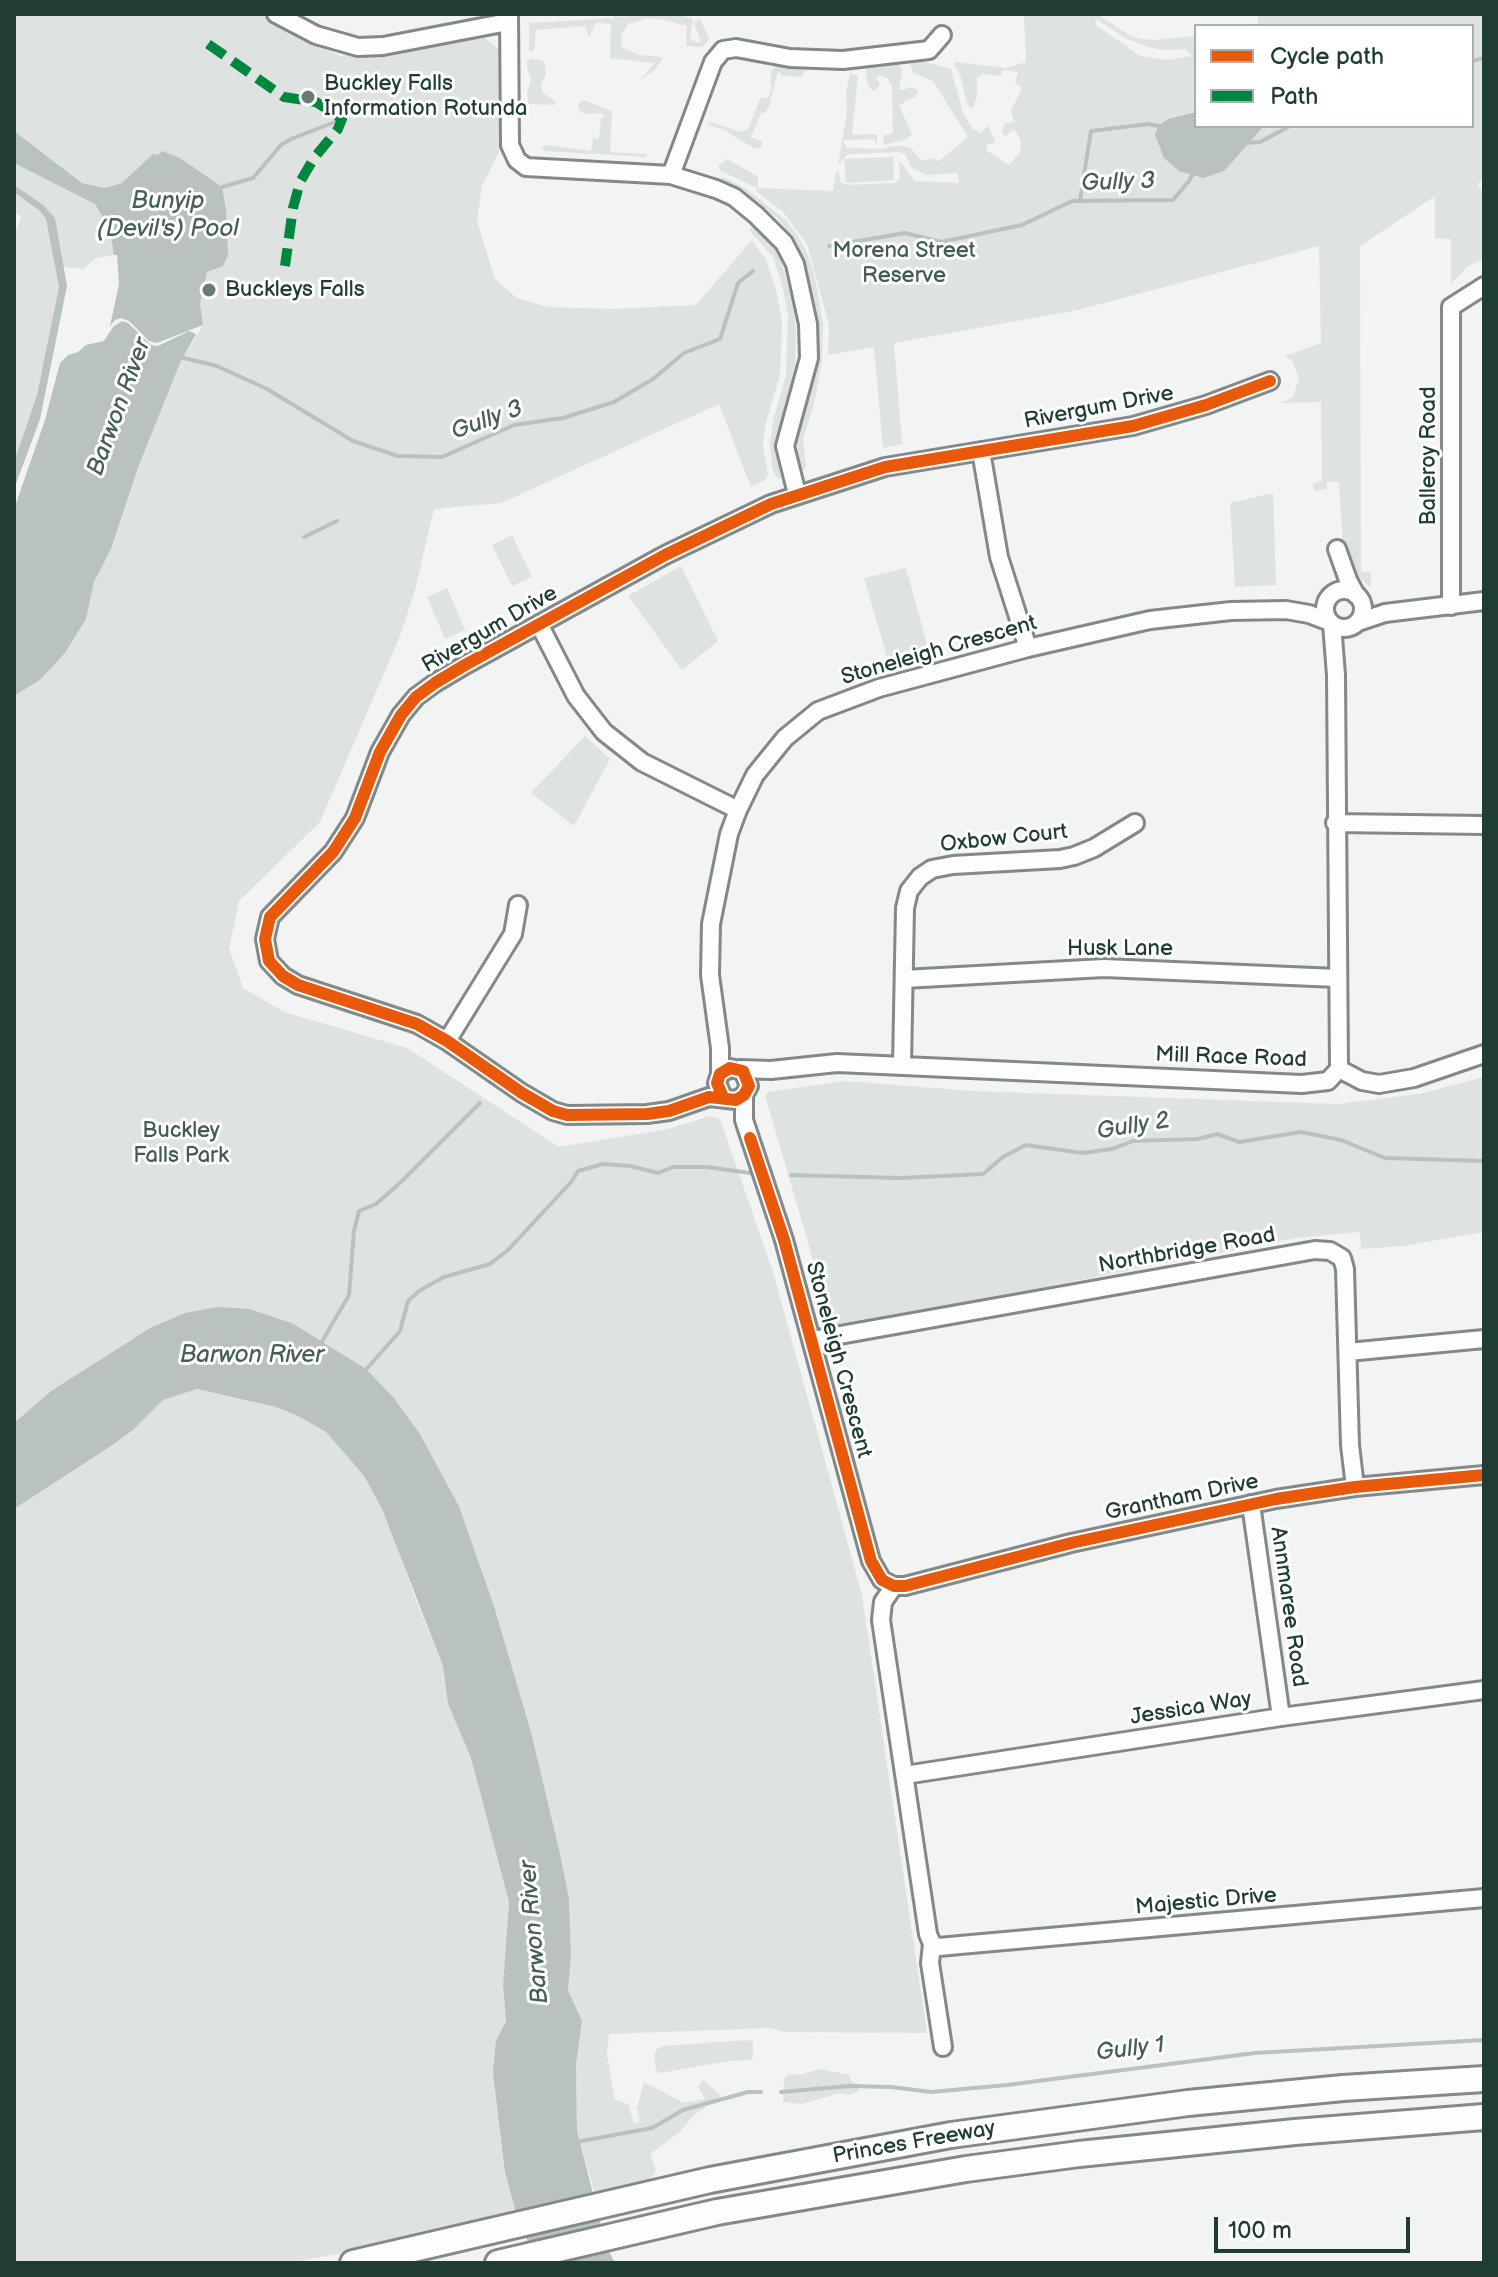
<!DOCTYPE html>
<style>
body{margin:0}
#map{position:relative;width:1498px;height:2277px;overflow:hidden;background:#f2f3f3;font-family:"Balsamiq Sans",sans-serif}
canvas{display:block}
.frame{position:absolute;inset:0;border:16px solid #1f3d34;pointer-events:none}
.legend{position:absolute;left:1194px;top:24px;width:280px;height:104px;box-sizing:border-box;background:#fff;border:2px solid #a5b1ae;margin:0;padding:10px 14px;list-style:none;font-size:24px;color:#1f3d34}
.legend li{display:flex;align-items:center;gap:16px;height:40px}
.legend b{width:40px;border:2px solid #a5b1ae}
.scale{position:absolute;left:1214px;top:2217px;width:196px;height:36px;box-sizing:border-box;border:4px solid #1f3d34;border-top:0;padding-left:10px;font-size:24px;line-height:28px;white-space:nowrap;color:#1f3d34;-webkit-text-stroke:6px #fff;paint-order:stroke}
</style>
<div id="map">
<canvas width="1498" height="2277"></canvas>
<div class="frame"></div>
<ul class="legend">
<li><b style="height:10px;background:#e8590c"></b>Cycle path</li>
<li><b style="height:10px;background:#00873e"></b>Path</li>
</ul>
<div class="scale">100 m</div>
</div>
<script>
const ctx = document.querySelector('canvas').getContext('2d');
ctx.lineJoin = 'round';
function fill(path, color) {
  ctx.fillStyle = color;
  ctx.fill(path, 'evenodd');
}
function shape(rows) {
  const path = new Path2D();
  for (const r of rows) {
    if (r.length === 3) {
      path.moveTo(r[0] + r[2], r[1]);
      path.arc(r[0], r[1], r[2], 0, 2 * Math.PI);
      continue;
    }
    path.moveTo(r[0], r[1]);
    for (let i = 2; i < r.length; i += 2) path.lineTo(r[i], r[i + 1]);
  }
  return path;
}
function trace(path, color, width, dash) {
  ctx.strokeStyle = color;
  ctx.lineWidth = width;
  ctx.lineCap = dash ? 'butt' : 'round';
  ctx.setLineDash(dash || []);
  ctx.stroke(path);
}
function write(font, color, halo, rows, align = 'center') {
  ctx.font = font + ' "Balsamiq Sans",sans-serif';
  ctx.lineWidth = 6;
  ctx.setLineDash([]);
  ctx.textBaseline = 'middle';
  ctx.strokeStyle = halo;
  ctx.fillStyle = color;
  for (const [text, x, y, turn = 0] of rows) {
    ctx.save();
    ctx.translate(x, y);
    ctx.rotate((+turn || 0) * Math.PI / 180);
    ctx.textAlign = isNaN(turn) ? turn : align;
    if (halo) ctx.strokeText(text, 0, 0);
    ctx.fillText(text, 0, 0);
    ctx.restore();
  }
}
const green = shape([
 [14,14,258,14,340,56,485,38,500,50,500,150,482,186,477,221,495,279,517,298,547,307,613,309,696,305,752,240,766,260,776,289,782,322,780,374,765,426,763,445,768,475,765,480,751,487,719,404,501,503,434,509,415,590,400,636,320,822,239,901,229,949,243,988,284,1012,407,1048,559,1147,668,1129,710,1116,720,1119,773,1272,862,1595,927,2033,786,2032,769,2028,609,2034,607,2054,615,2100,628,2104,634,2123,640,2122,637,2108,644,2082,684,2103,705,2099,698,2086,704,2080,721,2096,693,2116,680,2132,650,2154,656,2170,649,2182,595,2194,577,2131,576,2065,582,2021,568,1990,571,1956,569,1899,531,1732,494,1606,459,1506,420,1434,394,1398,292,1323,250,1309,150,1328,51,1391,14,1423,14,696,40,680,65,653,86,619,94,582,111,549,139,465,180,363,203,325,200,304,207,273,148,165,123,182,104,188,82,183,14,131],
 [614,14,618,17,676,14,693,19,690,38,697,43,701,41,694,23,698,19,701,20,709,39,703,47,686,46,687,26,660,19,648,18,628,24,621,36,622,47,638,55,663,57,656,69,640,80,655,63,610,58,611,24,596,23,589,37,585,26,536,30,534,50,529,52,529,23,614,18],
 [1024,14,1097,14,1134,38,1154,40,1196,36,1196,126,1472,126,1472,26,1256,26,1258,25,1257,14,1484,14,1484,179,1477,184,1484,195,1484,259,1468,266,1451,284,1451,239,1435,238,1435,196,1360,246,1361,571,1371,573,1371,588,1359,577,1352,578,1343,548,1339,482,1327,482,1327,489,1314,491,1313,484,1322,481,1321,402,1281,403,1293,397,1299,378,1293,362,1285,356,1321,343,1319,246,1078,310,894,343,902,444,883,448,874,347,828,355,829,324,807,244,783,212,756,191,757,188,719,170,719,165,727,159,750,172,758,177,758,188,833,191,836,172,839,172,840,182,847,185,896,183,900,179,899,160,915,181,959,183,957,173,926,175,911,167,905,154,899,152,848,154,838,165,847,112,846,92,850,74,858,76,852,133,854,135,877,134,877,145,874,139,843,140,847,148,881,149,898,145,911,148,921,161,931,158,939,161,968,137,933,81,914,73,910,65,913,59,951,69,963,113,973,129,980,133,988,126,996,143,988,144,986,150,1009,165,1021,151,1020,139,1014,129,1005,137,1002,132,1005,123,1014,122,1011,111,1022,88,1015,83,1018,72,1003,70,1001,76,983,74,977,78,977,97,972,109,967,104,960,74,954,65,955,62,1006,68,1026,62],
 [1095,18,1125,38,1145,46,1163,50,1186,49,1192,56,1167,60,1140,56,1096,25],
 [531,59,542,60,545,64,546,75,540,85,543,93,556,102,555,105,529,104,527,94,531,79,526,63],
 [898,60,902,72,899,89,903,90,911,87,919,91,916,96,899,105,912,135,904,140,884,145,883,136,893,133,892,86,887,78,879,75,876,78,880,84,876,90,872,91,867,82,866,67],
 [778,63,801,65,805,70,802,77,782,75,778,71,769,107,765,113,762,112,751,137,763,142,761,148,755,149,725,130,709,125,708,121,741,132,748,129,761,97,767,99,772,88,770,82,772,70],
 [584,100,612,111,610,152,647,154,647,157,544,151,542,147,545,145,591,151,593,139,599,138,601,119,605,116,603,113,585,114,579,110,578,104],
 [893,157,894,180,846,183,844,159],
 [14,163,98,205,110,230,114,255,96,258,83,269,56,266,59,287,45,361,37,395,14,462,14,236,21,217,14,211],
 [722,176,746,189,787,221,803,244,814,272,823,324,822,361,814,404,803,439,806,464,804,471,799,463,797,442,815,368,817,343,812,292,805,264,792,237,778,219,744,190,721,180],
 [754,224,770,241,780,257,794,305,796,334,795,365,776,442,781,480,775,475,772,467,770,443,774,417,786,376,788,315,782,284,773,257,749,230],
 [1273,493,1276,585,1235,587,1230,503],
 [512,535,532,577,512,586,492,545],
 [681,566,718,641,682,670,628,596],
 [906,568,928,648,888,660,864,578],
 [447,588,465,630,445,639,427,597],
 [585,736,610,759,574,826,531,793],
 [1484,1077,1484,1232,1403,1246,1361,1249,1360,1232,1296,1238,833,1328,765,1095,768,1092,845,1081,973,1091,1337,1104,1419,1094],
 [197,1389,276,1407,298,1416,326,1432,364,1476,382,1509,398,1549,412,1590,443,1666,448,1704,471,1758,509,1902,503,1985,506,2021,496,2041,505,2172,516,2213,412,2239,290,2263,14,2263,14,1509,111,1446,133,1430,163,1400],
 [748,2040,753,2042,753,2058,750,2060,729,2061,660,2073,656,2070,654,2055,657,2049,663,2046],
 [820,2069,849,2075,851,2081,857,2084,859,2091,849,2095,840,2093,802,2104,783,2102,784,2079,789,2074,799,2075]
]);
const water = shape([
 [1196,112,1196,126,1264,126,1224,171,1203,178,1179,171,1164,158,1155,135,1158,126,1168,119],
 [14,131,82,183,104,188,122,183,153,154,158,155,162,151,180,158,222,187,226,210,228,255,223,266,207,272,200,304,203,325,157,343,149,341,129,321,121,318,115,320,110,326,119,284,117,255,114,255,110,230,95,204,14,163],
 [14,185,43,205,55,218,67,286,40,419,14,489,14,462,37,395,59,287,46,219,40,211,14,192],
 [122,321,128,323,151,345,158,346,189,331,196,334,180,363,139,465,111,549,94,582,86,619,65,653,40,680,14,696,14,509,45,420,60,363,68,355,78,352,86,345,104,341,113,327],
 [218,1307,250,1309,292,1323,366,1369,394,1398,420,1434,459,1506,494,1606,531,1732,560,1854,569,1899,571,1956,568,1990,582,2021,576,2065,577,2131,607,2248,615,2263,537,2263,516,2213,505,2172,493,2072,496,2041,506,2021,503,1985,509,1902,471,1758,448,1704,443,1666,382,1509,364,1476,326,1432,298,1416,276,1407,197,1389,163,1400,133,1430,111,1446,14,1509,14,1423,51,1391,150,1328,185,1313]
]);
const stream = shape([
 [1472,61,1484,58],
 [1244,143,1260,142,1290,126],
 [222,187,253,178,281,145,291,139,335,122,342,114,353,109,370,107],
 [1080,201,1091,131,1148,124,1163,127],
 [829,246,905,233,941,242,1022,225,1072,201,1173,200,1189,181,1195,170],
 [180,357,217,366,267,389,353,441,398,456,442,457,514,425,563,418,614,402,653,379,684,353,720,339,738,283,753,271],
 [304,537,337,521],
 [791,1175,900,1178,983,1174,1003,1157,1026,1145,1082,1153,1112,1149,1133,1141,1198,1139,1217,1134,1239,1142,1301,1132,1341,1140,1385,1158,1484,1161],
 [320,1345,349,1295,354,1231,359,1211,376,1204,401,1182,480,1103],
 [363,1373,400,1331,408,1301,419,1291,444,1277,490,1264,508,1250,572,1181,578,1171,603,1164,630,1166,658,1173,673,1167,706,1167,758,1174],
 [781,2092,849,2086,891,2087,931,2092,1007,2085,1255,2053,1484,2040],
 [576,2142,652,2128,683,2110,748,2092,761,2092]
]);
const minor = shape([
 [276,14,316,35,358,47,383,46,508,22],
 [509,14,510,145,517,160,526,167,671,175,716,189,734,197,756,215,784,243,795,264,808,324,809,358,785,446,797,494],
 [929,50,942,35],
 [671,175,713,62,723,50,736,48,790,58,843,60,929,50],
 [981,451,999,557,1028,648],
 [1337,549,1348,580,1356,595],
 [1344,609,19],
 [1451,606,1451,307,1484,286],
 [1358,622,1385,613,1484,601],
 [539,624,576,696,604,732,642,762,738,810],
 [1335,823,1484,825],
 [904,979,1104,968,1337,978],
 [447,1041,513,934,518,905],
 [902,1065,905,908,909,891,920,877,932,869,953,865,1060,859,1074,856,1094,848,1135,823],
 [740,1069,771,1070,837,1063,1302,1084,1328,1081,1339,1069,1336,675,1332,624],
 [1339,1069,1362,1081,1379,1084,1414,1078,1484,1054],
 [720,1074,720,1048,710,975,711,924,729,834,738,810,755,775,785,738,818,711,879,688,1028,648,1150,620,1231,611,1286,610,1309,614,1330,622],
 [744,1095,744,1120,784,1240,871,1561,882,1580,894,1586,905,1586,1071,1543,1276,1499,1355,1487,1484,1475],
 [723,1097,717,1083,720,1074,730,1068,743,1071,749,1086,744,1095,736,1100,709,1097,669,1111,647,1114,567,1115,553,1111,522,1093,447,1041,417,1024,298,985,283,976,269,961,265,939,270,917,333,852,346,832,355,818,380,752,401,715,416,697,435,683,465,665,665,555,771,504,885,467,1133,426,1206,405,1270,381],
 [812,1340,1315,1250,1330,1251,1342,1258,1345,1269,1350,1445,1355,1487],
 [1348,1352,1484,1339],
 [1251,1504,1281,1717],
 [894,1586,883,1602,881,1620,928,1934,932,1944,930,1963,943,2047],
 [905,1775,1281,1717,1484,1690],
 [932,1944,939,1947,960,1945,1484,1898]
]);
const highway = shape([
 [353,2263,710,2180,951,2135,1188,2103,1343,2088,1484,2079],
 [498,2263,717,2212,966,2169,1079,2154,1295,2132,1484,2117]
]);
const quiet = shape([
 [208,44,284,97,316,102,342,119,338,129,314,158,300,182,293,208,285,266]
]);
const cycleway = shape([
 [723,1097,717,1083,720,1074,730,1068,743,1071,749,1086,744,1095,736,1100,709,1097,669,1111,647,1114,567,1115,553,1111,522,1093,447,1041,417,1024,298,985,283,976,269,961,265,939,270,917,333,852,346,832,355,818,380,752,401,715,416,697,435,683,465,665,665,555,771,504,885,467,1133,426,1206,405,1270,381],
 [750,1138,784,1240,871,1561,882,1580,894,1586,905,1586,1071,1543,1276,1499,1355,1487,1484,1475]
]);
const markers = [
 [308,97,8,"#697d77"],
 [209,290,8,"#697d77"]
];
const poiNames = [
 ["Buckley Falls",324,84],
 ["Information Rotunda",324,109],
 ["Buckleys Falls",225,290]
];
const parkNames = [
 ["Morena Street",904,251],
 ["Reserve",904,276],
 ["Buckley",181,1131],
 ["Falls Park",181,1156]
];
const streetNames = [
 ["Rivergum Drive",1099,408,-11],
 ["Balleroy Road",1429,456,-90],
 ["Rivergum Drive",490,630,-30],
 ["Stoneleigh Crescent",939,651,-16],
 ["Oxbow Court",1004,839,-6],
 ["Husk Lane",1120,949],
 ["Mill Race Road",1231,1058,2],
 ["Northbridge Road",1187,1251,-10],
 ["Stoneleigh Crescent",838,1360,75],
 ["Grantham Drive",1182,1498,-12],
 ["Annmaree Road",1288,1607,82],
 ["Jessica Way",1191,1709,-9],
 ["Majestic Drive",1206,1902,-5],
 ["Princes Freeway",914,2143,-10]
];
const waterNames = [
 ["Gully 3",1118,183,-2],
 ["Bunyip",168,202],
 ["(Devil's) Pool",168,230],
 ["Barwon River",120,407,-70],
 ["Gully 3",487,421,-20],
 ["Gully 2",1133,1127,-9],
 ["Barwon River",252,1356],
 ["Barwon River",535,1932,-95],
 ["Gully 1",1130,2050,-7]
];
fill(green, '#dee2e1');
fill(water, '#b9c2c0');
trace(stream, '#b9c2c0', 4);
trace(minor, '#838988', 22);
trace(highway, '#838988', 30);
trace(minor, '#fdfdfd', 16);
trace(highway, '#fdfdfd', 24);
trace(quiet, '#00873e', 10, [20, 10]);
trace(cycleway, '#e8590c', 12);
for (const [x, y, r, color] of markers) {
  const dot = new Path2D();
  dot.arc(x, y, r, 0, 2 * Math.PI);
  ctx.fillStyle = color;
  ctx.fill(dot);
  trace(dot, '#fff', 3);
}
write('22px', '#1f3d34', '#fff', poiNames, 'left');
write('22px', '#425b54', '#fff', parkNames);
write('22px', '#1f3d34', '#fff', streetNames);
write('italic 24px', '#465f57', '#fff', waterNames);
</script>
